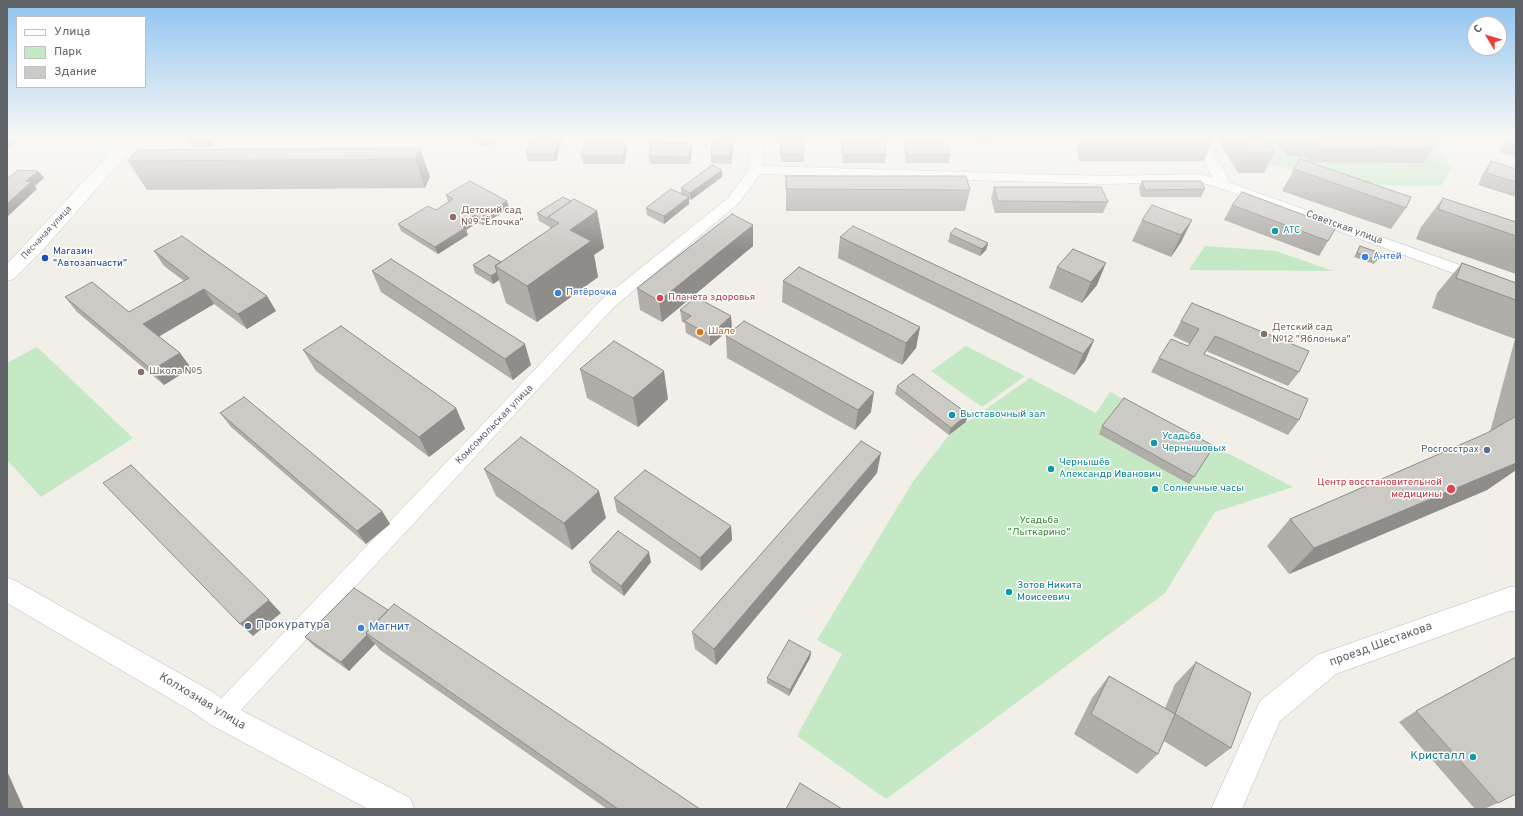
<!DOCTYPE html>
<meta charset="utf-8">
<style>
body{margin:0}
#map{position:relative;width:1523px;height:816px;overflow:hidden;background:#f1efe8;font-family:Overpass,sans-serif}
canvas{display:block}
.frame{position:absolute;inset:0;border:8px solid #5f6368;pointer-events:none}
.legend{position:absolute;left:16px;top:16px;width:130px;height:72px;box-sizing:border-box;background:#fff;border:1px solid #bfc1c3;margin:0;padding:5px 7px;list-style:none;font-size:12px;color:#5f6368}
.legend li{display:flex;align-items:center;gap:8px;height:20px}
.legend b{width:20px;border:1px solid #bfc1c3}
.north{position:absolute;left:1467px;top:16px;width:40px;height:40px;box-sizing:border-box;background:#fff;border:1px solid #bfc1c3;border-radius:50%;rotate:308deg;font-size:11px;font-weight:700;line-height:16px;text-align:center;color:#5f6368}
.north::after{content:'';display:block;margin:auto;width:14px;height:18px;background:#ea4335;clip-path:polygon(50% 0,100% 100%,50% 72%,0 100%)}
</style>
<div id="map">
<canvas width="1523" height="816"></canvas>
<div class="frame"></div>
<ul class="legend">
<li><b style="height:5px;background:#fff"></b>Улица</li>
<li><b style="height:11px;background:#c5e8c5"></b>Парк</li>
<li><b style="height:11px;background:#cccac5"></b>Здание</li>
</ul>
<div class="north">С</div>
</div>
<script>
const ctx = document.querySelector('canvas').getContext('2d');
ctx.lineJoin = 'round';
function fill(path, color) {
  ctx.fillStyle = color;
  ctx.fill(path, 'evenodd');
}
function shape(rows) {
  const path = new Path2D();
  for (const r of rows) {
    path.moveTo(r[0], r[1]);
    for (let i = 2; i < r.length; i += 2) path.lineTo(r[i], r[i + 1]);
  }
  return path;
}
function trace(path, color, width, dash) {
  ctx.strokeStyle = color;
  ctx.lineWidth = width;
  ctx.lineCap = dash ? 'butt' : 'round';
  ctx.setLineDash(dash || []);
  ctx.stroke(path);
}
function write(font, color, halo, rows, align = 'center') {
  ctx.font = font + ' Overpass,sans-serif';
  ctx.lineWidth = 3;
  ctx.setLineDash([]);
  ctx.textBaseline = 'middle';
  ctx.strokeStyle = halo;
  ctx.fillStyle = color;
  for (const [text, x, y, turn = 0] of rows) {
    ctx.save();
    ctx.translate(x, y);
    ctx.rotate((+turn || 0) * Math.PI / 180);
    ctx.textAlign = isNaN(turn) ? turn : align;
    if (halo) ctx.strokeText(text, 0, 0);
    ctx.fillText(text, 0, 0);
    ctx.restore();
  }
}
const green = shape([
 [1252,137,1425,137,1453,167,1441,186,1333,185,1271,164],
 [1205,246,1276,251,1333,271,1189,270],
 [966,346,1025,376,982,407,931,371],
 [37,347,133,438,41,497,7,460,7,363],
 [1030,378,1096,413,1110,392,1293,487,1215,512,1165,593,886,799,797,736,842,654,817,640,914,480,949,435]
]);
const minor = shape([
 [750,137,764,137,763,166,1105,176,1199,174,1213,178,1190,137,1204,137,1227,176,1228,182,1516,285,1516,296,1220,188,1199,182,1105,184,760,174,738,204,614,307,229,723,221,727,213,723,209,715,213,707,602,299,728,198,749,170,750,137]
]);
const tertiary = shape([
 [125,137,142,137,42,251,14,279,7,281,7,264,125,137],
 [7,577,16,581,211,691,231,705,410,798,414,809,368,809,211,725,191,711,7,603,7,577],
 [1510,587,1516,587,1516,611,1510,611,1336,674,1280,721,1242,809,1211,809,1260,701,1317,655,1510,587]
]);
const wall = shape([
 [84,137,97,137,96,138,85,138],
 [185,137,253,137,252,140,215,140,211,147,191,147],
 [349,137,376,137,375,140,351,140],
 [458,137,501,137,501,138,496,143,486,146,460,138],
 [532,137,561,137,562,140,556,161,528,161,526,154],
 [780,137,804,154,804,162,781,162],
 [971,137,996,137,994,143,972,143],
 [1079,137,1212,137,1213,140,1204,161,1079,161,1076,147],
 [1216,137,1265,137,1275,152,1264,173,1238,173],
 [1272,137,1436,137,1433,148,1423,163,1310,162,1306,157,1287,156],
 [1505,137,1516,137,1516,157,1499,152],
 [842,141,886,155,885,163,843,163,841,149],
 [905,141,950,155,949,163,906,163,904,149],
 [733,145,731,164,711,163,711,156],
 [420,148,430,177,425,188,147,190,128,161],
 [627,150,624,164,583,164,581,156],
 [692,150,690,164,650,164,649,156],
 [1491,161,1516,169,1516,197,1478,185,1483,173],
 [1294,169,1406,208,1391,229,1282,191],
 [786,176,970,190,965,211,786,211],
 [722,177,691,200,689,199,689,204,664,224,647,215,646,208,681,193,681,188],
 [1142,181,1205,189,1201,197,1141,197,1139,188],
 [994,187,1108,202,1103,213,995,213,991,198],
 [446,195,507,201,509,208,483,225,477,223,466,230,468,235,438,254,401,231,398,224,436,210,448,202],
 [1443,198,1516,222,1516,274,1416,239,1421,227],
 [571,201,597,211,604,248,594,255,598,277,537,322,506,303,499,280,493,284,475,273,473,265,501,262,550,229,550,227,539,221,537,213],
 [1232,205,1328,241,1319,256,1224,220],
 [1142,220,1192,220,1181,242,1171,257,1132,241],
 [753,225,753,246,662,322,640,310,637,288],
 [950,234,988,243,986,250,980,256,948,242],
 [840,237,1094,340,1085,361,1074,375,838,258],
 [1360,246,1377,260,1374,264,1354,257],
 [154,251,267,296,276,311,247,329,214,304,159,336,180,353,191,368,164,385,77,312,65,297,129,312,184,281,164,266],
 [1462,263,1516,283,1516,470,1487,490,1289,574,1267,546,1290,519,1490,432,1515,339,1432,308,1437,293],
 [1057,267,1097,285,1082,303,1049,288],
 [372,271,531,365,513,380,381,292],
 [783,281,920,327,916,348,902,365,782,302],
 [680,310,732,327,710,346,686,333,685,323,682,322],
 [1181,321,1299,372,1288,386,1206,351,1204,354,1299,420,1288,435,1151,372,1159,358,1188,346,1190,344,1173,336],
 [726,336,871,412,855,430,727,358],
 [303,350,456,408,465,429,429,457,316,371],
 [580,369,668,399,638,427,587,398],
 [897,386,966,422,949,435,895,394],
 [220,413,382,511,390,524,366,544,231,427],
 [1102,426,1214,446,1189,484,1099,434],
 [484,469,606,518,572,550,496,496],
 [877,473,716,665,695,649,692,632],
 [614,498,731,526,732,540,701,571,617,512],
 [589,562,651,562,624,596,592,572],
 [388,610,700,809,607,809,380,650,375,644,349,671,314,646,305,637],
 [811,652,810,658,789,696,767,683,767,678],
 [1196,662,1231,748,1206,767,1164,741,1158,754,1137,774,1074,734,1092,698,1109,676,1165,708,1175,684],
 [1416,711,1498,803,1484,809,1475,809,1399,722]
]);
const shadedWall = shape([
 [7,137,22,137,7,150],
 [205,137,214,137,215,140,211,147],
 [484,137,501,137,501,138,496,143,486,146],
 [559,137,561,137,562,140,556,161,554,154],
 [733,137,733,145,731,164,730,156],
 [626,142,627,150,624,164,623,156],
 [691,143,692,150,690,164,689,157],
 [420,148,430,177,425,188,415,159],
 [722,170,722,177,691,200,690,193],
 [38,171,44,178,35,186,37,189,7,217,7,204,26,181],
 [689,197,689,204,664,224,664,216],
 [507,201,509,208,483,225,480,218],
 [597,211,604,248,594,255,598,277,537,322,527,286,570,230],
 [475,215,477,223,466,230,468,235,438,254,435,247,460,225],
 [1192,220,1181,242,1171,257,1181,235],
 [753,225,753,246,662,322,659,301],
 [988,243,986,250,980,256,982,249],
 [1106,263,1097,285,1082,303,1091,282],
 [497,272,499,280,493,284,491,276],
 [204,289,214,304,155,339,143,324],
 [267,296,276,311,247,329,238,314],
 [731,316,732,327,710,346,710,335],
 [920,327,916,348,902,365,906,343],
 [1094,340,1085,361,1074,375,1083,354],
 [525,344,531,365,513,380,505,359],
 [180,353,191,368,164,385,152,370],
 [664,371,668,399,638,427,633,398],
 [874,392,871,412,855,430,858,410],
 [456,408,465,429,429,457,419,437],
 [968,414,966,422,949,435,951,428],
 [881,453,877,473,716,665,714,649],
 [1516,463,1516,470,1487,490,1289,574,1314,548],
 [599,491,606,518,572,550,564,523],
 [382,511,390,524,366,544,357,531],
 [731,526,732,540,701,571,700,558],
 [649,552,651,562,624,596,621,586],
 [269,600,281,613,253,636,240,624],
 [367,635,375,644,349,671,341,662],
 [811,652,810,658,789,696,790,690],
 [7,771,24,809,7,809]
]);
const building = shape([
 [532,137,559,137,554,154,526,154,532,137],
 [713,137,733,137,730,156,711,156,713,137],
 [781,137,803,137,804,154,781,154,781,137],
 [1085,137,1212,137,1213,140,1086,140,1085,137],
 [1239,137,1265,137,1275,152,1249,152,1239,137],
 [1291,137,1436,137,1438,140,1433,148,1319,147,1314,142,1295,142,1291,137],
 [1509,137,1516,137,1516,144,1508,141,1509,137],
 [842,141,884,141,886,155,843,155,842,141],
 [905,141,947,142,950,155,907,155,905,141],
 [585,142,626,142,623,156,581,156,585,142],
 [651,142,691,143,689,157,649,156,651,142],
 [420,148,415,159,128,161,137,150,420,148],
 [1300,159,1411,197,1406,208,1294,169,1300,159],
 [1491,161,1516,169,1516,182,1487,173,1491,161],
 [712,165,722,170,690,193,681,188,712,165],
 [18,170,38,171,26,181,31,182,7,204,7,179,18,170],
 [786,176,966,176,970,190,786,189,786,176],
 [470,181,507,201,480,218,475,215,460,225,465,228,435,247,398,224,428,206,436,210,453,199,446,195,470,181],
 [1142,181,1201,181,1205,189,1145,190,1142,181],
 [994,187,1101,187,1108,202,998,201,994,187],
 [671,189,689,197,664,216,646,208,671,189],
 [1242,192,1336,227,1328,241,1232,205,1242,192],
 [563,197,571,201,548,217,548,219,537,213,563,197],
 [1443,198,1516,222,1516,236,1438,209,1443,198],
 [574,199,597,211,570,230,591,241,527,286,495,266,559,223,548,217,574,199],
 [1152,205,1192,220,1181,235,1142,220,1152,205],
 [732,214,753,225,659,301,637,288,732,214],
 [853,226,1094,340,1083,354,840,237,853,226],
 [955,228,988,243,982,249,950,234,955,228],
 [182,236,267,296,238,314,204,289,143,324,180,353,152,370,65,297,92,282,129,312,189,278,154,251,182,236],
 [1360,246,1380,253,1377,260,1357,253,1360,246],
 [1073,249,1106,263,1091,282,1057,267,1073,249],
 [489,255,501,262,495,266,497,272,491,276,473,265,489,255],
 [391,259,525,344,505,359,372,271,391,259],
 [1462,263,1516,283,1516,300,1456,278,1462,263],
 [799,267,920,327,906,343,783,281,799,267],
 [696,297,731,316,710,335,684,321,691,316,680,310,696,297],
 [1192,303,1309,351,1299,372,1215,336,1204,354,1308,399,1299,420,1159,358,1171,339,1188,346,1199,329,1181,321,1192,303],
 [744,321,874,392,858,410,726,336,744,321],
 [341,326,456,408,419,437,303,350,341,326],
 [614,341,664,371,633,398,580,369,614,341],
 [913,374,968,414,951,428,897,386,913,374],
 [244,397,382,511,357,531,220,413,244,397],
 [1124,398,1214,446,1194,477,1102,426,1124,398],
 [1516,416,1516,463,1314,548,1290,519,1487,433,1516,416],
 [521,437,599,491,564,523,484,469,521,437],
 [861,441,881,453,714,649,692,632,861,441],
 [131,465,269,600,240,624,103,483,131,465],
 [645,470,731,526,700,558,614,498,645,470],
 [618,531,649,552,621,586,589,562,618,531],
 [354,588,388,610,366,633,367,635,341,662,305,637,354,588],
 [394,604,700,809,618,809,366,633,394,604],
 [789,640,811,652,790,690,767,678,789,640],
 [1516,657,1516,794,1498,803,1416,711,1516,657],
 [1196,662,1251,693,1231,748,1175,714,1158,754,1091,714,1109,676,1175,714,1196,662],
 [800,783,842,809,786,809,800,783]
]);
const markers = [
 [453,217,4,"#8d6e63"],
 [1275,231,4,"#0f9aa8"],
 [1365,257,4,"#3f7fe0"],
 [45,258,4,"#1a4fb4"],
 [558,293,4,"#3f7fe0"],
 [660,298,4,"#e0444e"],
 [700,332,4,"#e8710a"],
 [1264,334,4,"#8d6e63"],
 [141,372,4,"#8d6e63"],
 [952,415,4,"#0f9aa8"],
 [1154,443,4,"#0f9aa8"],
 [1487,450,4,"#5c6f8a"],
 [1051,469,4,"#0f9aa8"],
 [1155,489,4,"#0f9aa8"],
 [1451,489,5,"#e0444e"],
 [1009,592,4,"#0f9aa8"],
 [248,626,4,"#5c6f8a"],
 [361,628,4,"#3f7fe0"],
 [1473,757,4,"#0f9aa8"]
];
const farStreetnames = [
 ["Песчаная улица",47,233,-47]
];
const educationNames = [
 ["Детский сад",461,211],
 ["№9 \"Ёлочка\"",461,223],
 ["Детский сад",1272,328],
 ["№12 \"Яблонька\"",1272,340],
 ["Школа №5",149,372]
];
const streetNames = [
 ["Советская улица",1344,228,20],
 ["Комсомольская улица",495,425,-46]
];
const cultureNames = [
 ["АТС",1283,231],
 ["Выставочный зал",960,415],
 ["Усадьба",1162,437],
 ["Чернышовых",1162,449],
 ["Чернышёв",1059,463],
 ["Александр Иванович",1059,475],
 ["Солнечные часы",1163,489],
 ["Зотов Никита",1017,586],
 ["Моисеевич",1017,598]
];
const transitNames = [
 ["Магазин",53,252],
 ["\"Автозапчасти\"",53,264]
];
const shopNames = [
 ["Антей",1373,257],
 ["Пятёрочка",566,293]
];
const healthNames = [
 ["Планета здоровья",668,298],
 ["Центр восстановительной",1442,483,"right"],
 ["медицины",1442,495,"right"]
];
const foodNames = [
 ["Шале",708,332]
];
const serviceNames = [
 ["Росгосстрах",1479,450]
];
const parkNames = [
 ["Усадьба",1039,521],
 ["\"Лыткарино\"",1039,533]
];
const nearServicenames = [
 ["Прокуратура",256,626]
];
const nearShopnames = [
 ["Магнит",369,628]
];
const nearStreetnames = [
 ["проезд Шестакова",1381,645,-20],
 ["Колхозная улица",202,702,31]
];
const nearCulturenames = [
 ["Кристалл",1465,757]
];
fill(green, '#c5e8c5');
trace(minor, '#b5b8bc', 1);
trace(tertiary, '#b5b8bc', 1);
fill(minor, '#fff');
fill(tertiary, '#fff');
fill(wall, '#afaea9');
fill(shadedWall, '#8f8d8a');
fill(building, '#cccac5');
trace(building, '#8f8d8a', 1);
const sky = ctx.createLinearGradient(0, 0, 0, 251);
sky.addColorStop(0, '#8fc3f1');
sky.addColorStop(0.55, '#f9f8f5');
sky.addColorStop(1, '#f9f8f500');
ctx.fillStyle = sky;
ctx.fillRect(0, 0, 1523, 251);
for (const [x, y, r, color] of markers) {
  const dot = new Path2D();
  dot.arc(x, y, r, 0, 2 * Math.PI);
  ctx.fillStyle = color;
  ctx.fill(dot);
  trace(dot, '#fff', 1.5);
}
write('9px', '#5f6368', '#fff', farStreetnames);
write('10px', '#785e54', '#fff', educationNames, 'left');
write('10px', '#5f6368', '#fff', streetNames);
write('10px', '#0d838f', '#fff', cultureNames, 'left');
write('10px', '#164399', '#fff', transitNames, 'left');
write('10px', '#366cbe', '#fff', shopNames, 'left');
write('10px', '#be3a42', '#fff', healthNames, 'left');
write('10px', '#c56008', '#fff', foodNames, 'left');
write('10px', '#4e5e75', '#fff', serviceNames, 'right');
write('10px', '#348238', '#fff', parkNames);
write('12px', '#4e5e75', '#fff', nearServicenames, 'left');
write('12px', '#366cbe', '#fff', nearShopnames, 'left');
write('12px', '#5f6368', '#fff', nearStreetnames);
write('12px', '#0d838f', '#fff', nearCulturenames, 'right');
</script>
